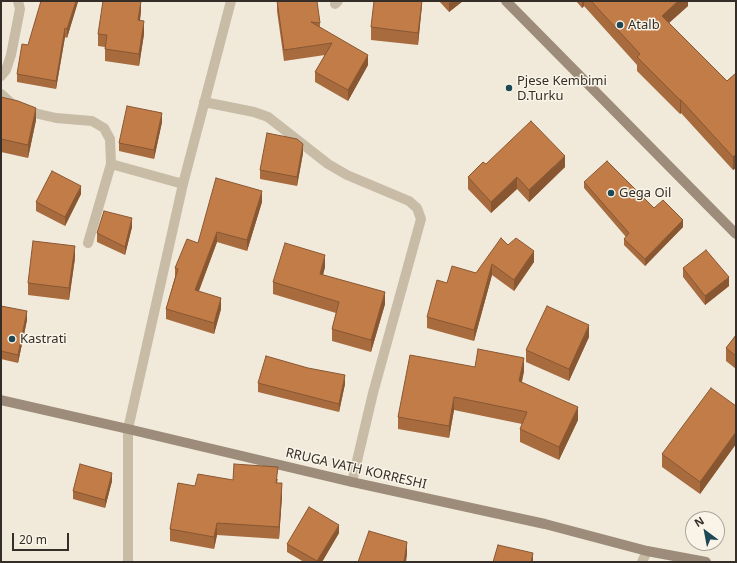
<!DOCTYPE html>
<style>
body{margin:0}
#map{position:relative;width:737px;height:563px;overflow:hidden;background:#f1eadb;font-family:"Noto Sans",sans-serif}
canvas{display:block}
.frame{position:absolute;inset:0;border:2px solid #352e28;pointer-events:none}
.north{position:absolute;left:685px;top:511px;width:40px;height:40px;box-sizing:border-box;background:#f9f4e7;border:1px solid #aba59b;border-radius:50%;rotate:328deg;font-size:11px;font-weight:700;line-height:16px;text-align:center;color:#352e28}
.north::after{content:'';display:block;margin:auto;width:14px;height:18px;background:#1f4855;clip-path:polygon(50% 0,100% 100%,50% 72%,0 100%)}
.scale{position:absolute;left:12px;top:533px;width:57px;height:18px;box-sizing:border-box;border:2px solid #352e28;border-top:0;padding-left:5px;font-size:12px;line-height:14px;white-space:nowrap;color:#352e28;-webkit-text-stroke:3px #f9f4e7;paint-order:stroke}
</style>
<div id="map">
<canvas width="737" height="563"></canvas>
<div class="frame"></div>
<div class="north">N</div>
<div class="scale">20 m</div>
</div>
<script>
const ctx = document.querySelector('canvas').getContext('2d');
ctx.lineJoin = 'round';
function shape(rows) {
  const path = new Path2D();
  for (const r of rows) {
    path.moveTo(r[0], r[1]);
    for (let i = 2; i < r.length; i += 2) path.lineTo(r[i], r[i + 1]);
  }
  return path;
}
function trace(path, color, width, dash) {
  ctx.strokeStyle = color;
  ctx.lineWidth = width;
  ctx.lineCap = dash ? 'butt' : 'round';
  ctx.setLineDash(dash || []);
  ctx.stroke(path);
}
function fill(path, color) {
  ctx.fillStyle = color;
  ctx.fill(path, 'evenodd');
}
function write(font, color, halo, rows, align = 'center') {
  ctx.font = font + ' "Noto Sans",sans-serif';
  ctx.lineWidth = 3;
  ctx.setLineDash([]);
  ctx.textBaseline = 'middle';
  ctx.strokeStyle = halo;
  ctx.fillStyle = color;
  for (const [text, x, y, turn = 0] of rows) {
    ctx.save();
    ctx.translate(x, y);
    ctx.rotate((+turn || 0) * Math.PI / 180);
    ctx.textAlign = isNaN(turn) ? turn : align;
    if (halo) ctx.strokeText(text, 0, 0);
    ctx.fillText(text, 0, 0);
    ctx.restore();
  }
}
const street = shape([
 [335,4,338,1],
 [1,76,6,70,11,55,20,9,18,1],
 [1,94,11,103,30,112,56,118,92,121,104,128,110,139,111,164,88,243],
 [204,102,254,112,268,117,328,164,347,175,409,201,417,208,421,219,373,393,352,482],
 [111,164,183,184],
 [128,562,128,429,183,184,231,1],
 [642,562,647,551]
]);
const secondary = shape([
 [506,1,736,234],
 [1,400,128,429,352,482,545,524,647,551,706,562]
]);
const wall = shape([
 [78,1,67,38,65,37,56,89,17,82,17,74,28,45],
 [141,1,141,11,140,21,144,34,139,66,105,61,105,47,98,46,98,34],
 [277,1,320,23,320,27,368,65,348,101,315,82,315,72,325,55,284,61,277,11],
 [422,1,418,45,371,40,371,27],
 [439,1,463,1,449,12],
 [576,1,688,1,688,6,669,23,727,81,736,73,736,168,733,170,681,113,680,114,637,71,637,65,584,6,582,8],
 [1,97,36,120,28,158,1,152],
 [162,122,154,159,119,151,119,143],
 [303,153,297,186,260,179,260,170],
 [486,164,565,167,529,202,517,189,491,213,468,189,468,177],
 [584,182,654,208,683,227,645,266,624,245,624,239,626,237,584,188],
 [81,194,65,226,36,211,36,202],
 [262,202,247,251,217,242,199,291,221,309,214,334,166,319,166,309,175,277,175,268,198,243],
 [132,227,125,255,97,242,97,233],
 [508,245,534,262,514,291,492,275,474,341,427,328,427,317,447,283,476,273],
 [75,258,69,300,28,295,28,283],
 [325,267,323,275,385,304,371,352,332,341,332,329,336,313,273,294,273,282],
 [683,268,729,286,705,305,683,277],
 [1,306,27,320,18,363,1,359],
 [736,335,736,369,726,361,726,348],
 [589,337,569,381,526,362,526,350],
 [475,367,524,371,522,382,578,420,559,460,520,442,520,429,522,424,454,410,449,438,398,429,398,417],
 [258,383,345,384,339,412,258,392],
 [736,406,736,444,700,494,662,467,662,454],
 [278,479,277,483,282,496,279,539,217,535,214,549,170,541,170,529,195,486,233,480],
 [112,481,105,508,73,499,73,491],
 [339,533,322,562,304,562,287,552,287,544]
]);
const shadedWall = shape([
 [76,1,78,1,78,2,67,38,67,29],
 [141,1,141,11,138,33,138,20],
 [422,1,422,6,418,45,418,33],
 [452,1,463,1,449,12,449,3],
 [582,1,584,1,584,6,582,8],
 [678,1,688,1,688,6,662,29,662,16],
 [144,21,144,34,139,66,139,54],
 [65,28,65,37,56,89,56,81],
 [368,55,368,65,348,101,348,90],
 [680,100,681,100,681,113,680,114],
 [36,108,36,120,28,158,28,145],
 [162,113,162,122,154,159,154,150],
 [303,144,303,153,297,186,297,177],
 [736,154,736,168,733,170,733,157],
 [565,156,565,167,529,202,529,190],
 [517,177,517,189,491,213,491,202],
 [81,186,81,194,65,226,65,217],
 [262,191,262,202,247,251,247,240],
 [132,218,132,227,125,255,125,247],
 [683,220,683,227,645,266,645,259],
 [217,232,217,242,195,301,195,290],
 [75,246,75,258,69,300,69,288],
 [534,251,534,262,514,291,514,280],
 [325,255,325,267,320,286,320,274],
 [492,264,492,275,474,341,474,330],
 [729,277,729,286,705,305,705,296],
 [385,292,385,304,371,352,371,340],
 [221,298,221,309,214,334,214,323],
 [27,311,27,320,18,363,18,355],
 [589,325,589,337,569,381,569,369],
 [524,358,524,371,519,393,519,381],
 [345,375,345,384,339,412,339,404],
 [454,397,454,410,449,438,449,426],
 [578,407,578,420,559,460,559,447],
 [736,432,736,444,700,494,700,482],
 [112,473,112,481,105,508,105,500],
 [282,483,282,496,279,539,279,527],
 [217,523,217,535,214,549,214,537],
 [339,525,339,533,322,562,317,562],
 [407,542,407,555,406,562,404,562],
 [533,553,533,562,531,562]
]);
const building = shape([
 [41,1,76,1,67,29,65,28,56,81,17,74,22,44,28,45,41,1],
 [103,1,141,1,138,20,144,21,139,54,105,49,107,35,98,34,103,1],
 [277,1,317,1,320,23,311,22,368,55,348,90,315,72,332,43,284,50,277,1],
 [374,1,422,1,418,33,371,27,374,1],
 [591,1,678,1,662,16,727,81,736,73,736,154,733,157,681,100,680,100,637,57,640,54,591,1],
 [1,97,18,101,36,108,28,145,1,139,1,97],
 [127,106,162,113,154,150,119,143,127,106],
 [531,121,565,156,529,190,517,177,491,202,468,177,483,162,486,164,531,121],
 [267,133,297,139,303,144,297,177,260,170,267,133],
 [607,161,654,208,663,200,683,220,645,259,624,239,629,233,584,182,607,161],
 [52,171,81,186,65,217,36,202,52,171],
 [216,178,262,191,247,240,217,232,195,290,221,298,214,323,166,309,178,269,175,268,187,239,198,243,216,178],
 [104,211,132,218,125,247,97,233,104,211],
 [501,238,508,245,516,238,534,251,514,280,492,264,474,330,427,317,437,280,447,283,452,266,476,273,501,238],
 [33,241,75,246,69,288,28,283,33,241],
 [285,243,325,255,320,274,385,292,371,340,332,329,339,302,273,282,285,243],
 [706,250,729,277,705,296,683,268,706,250],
 [1,306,27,311,18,355,1,351,1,306],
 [547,306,589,325,569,369,526,350,547,306],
 [736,335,736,356,726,348,736,335],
 [478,349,524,358,519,381,578,407,559,447,520,429,527,412,454,397,449,426,398,417,410,355,475,367,478,349],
 [266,356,308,368,345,375,339,404,258,383,266,356],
 [711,388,736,406,736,432,700,482,662,454,711,388],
 [80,464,112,473,105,500,73,491,80,464],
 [234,464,278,467,276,483,282,483,279,527,217,523,214,537,170,529,178,483,195,486,198,474,233,480,234,464],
 [309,507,339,525,317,561,287,544,309,507],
 [369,531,407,542,404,562,358,562,369,531],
 [498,545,533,553,531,562,493,562,498,545]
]);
const markers = [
 [620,25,4,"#1f4855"],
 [509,88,4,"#1f4855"],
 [611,193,4,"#1f4855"],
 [12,339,4,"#1f4855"]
];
const poiNames = [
 ["Atalb",628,25],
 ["Pjese Kembimi",517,81],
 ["D.Turku",517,96],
 ["Gega Oil",619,193],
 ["Kastrati",20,339]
];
const streetNames = [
 ["RRUGA VATH KORRESHI",356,469,13]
];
trace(street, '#c8bca7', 10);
trace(secondary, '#9c8c79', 10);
fill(wall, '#a76b3e');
fill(shadedWall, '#885732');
fill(building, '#c27c48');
trace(building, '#885732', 1);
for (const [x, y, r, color] of markers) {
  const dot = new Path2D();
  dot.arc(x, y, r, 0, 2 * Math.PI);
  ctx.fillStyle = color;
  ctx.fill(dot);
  trace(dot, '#f9f4e7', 1.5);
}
write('13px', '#352e28', '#f9f4e7', poiNames, 'left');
write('13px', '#352e28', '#f9f4e7', streetNames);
</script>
